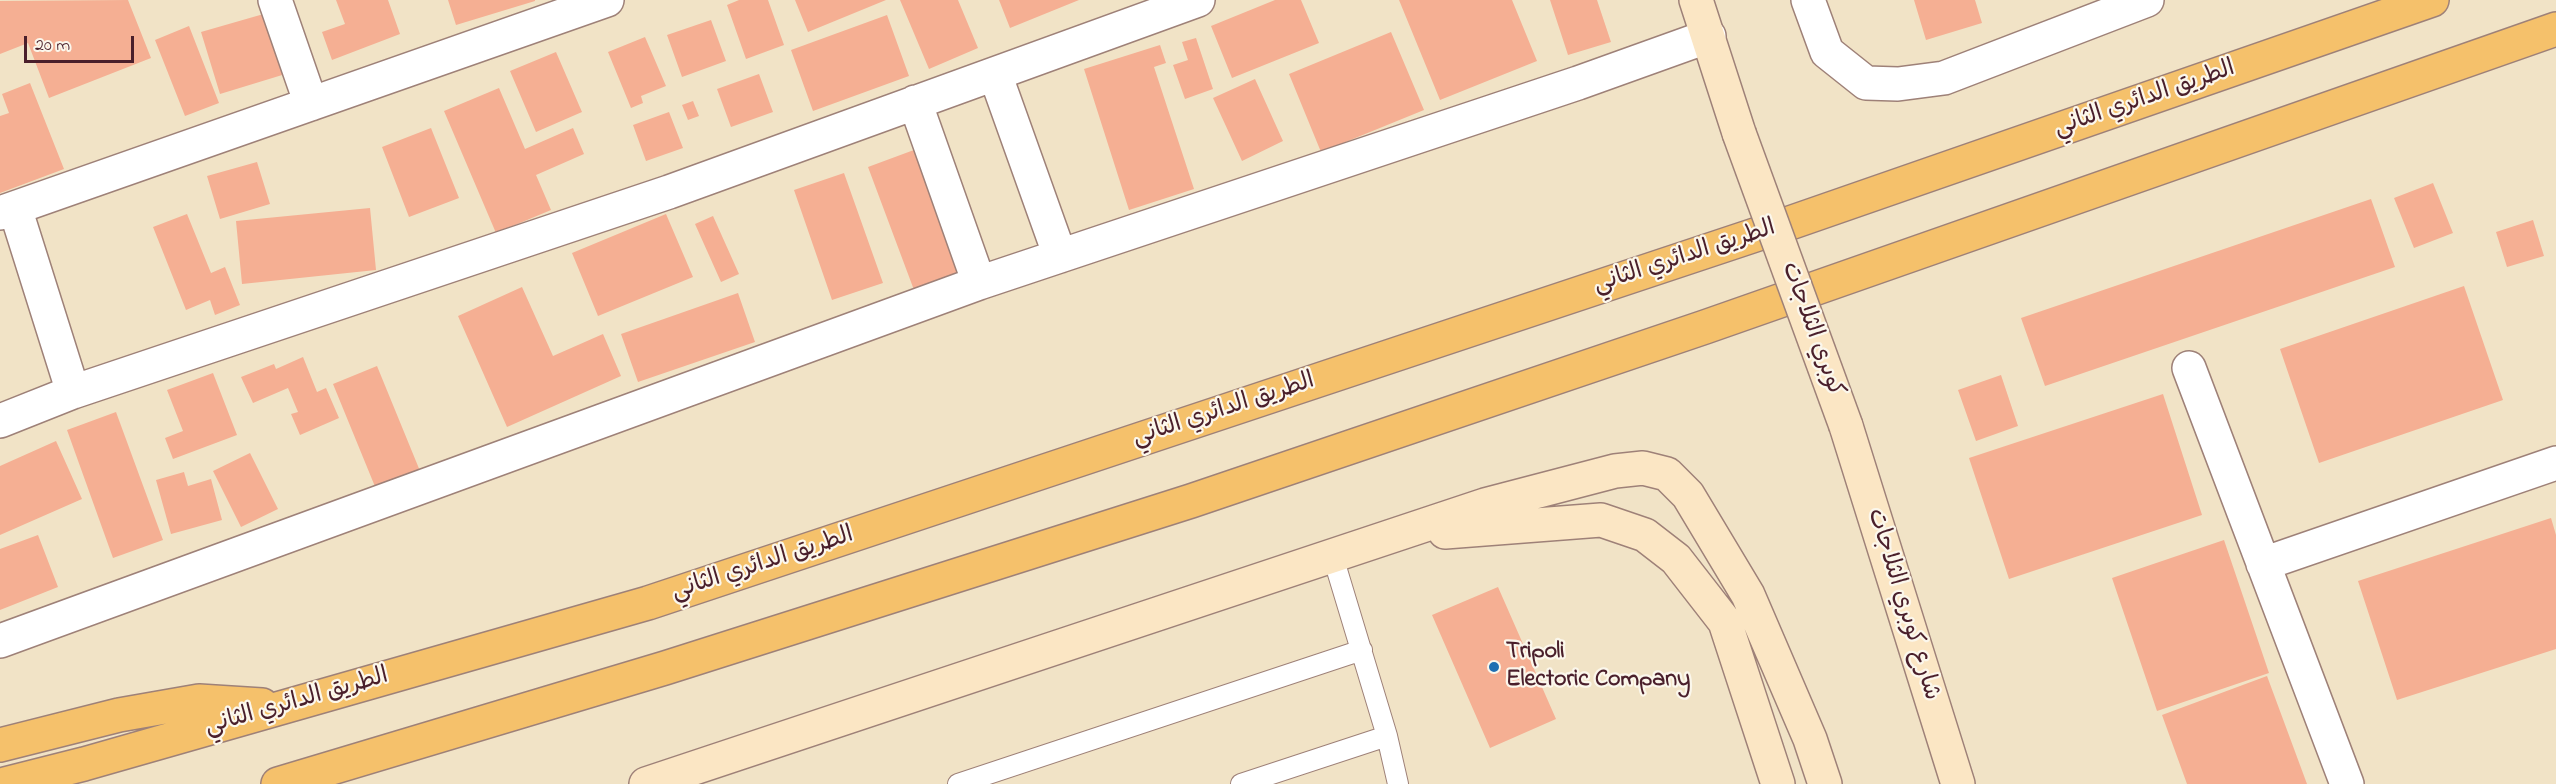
<!DOCTYPE html>
<meta charset="utf-8">
<style>
body{margin:0}
#map{position:relative;width:2556px;height:784px;overflow:hidden;background:#f1e3c6;font-family:"Indie Flower",sans-serif}
canvas{display:block}
.scale{position:absolute;left:24px;top:36px;width:110px;height:27px;box-sizing:border-box;border:3px solid #4a1f2b;border-top:0;padding-left:8px;font-size:18px;line-height:21px;white-space:nowrap;color:#4a1f2b;-webkit-text-stroke:4px #fbf7ec;paint-order:stroke}
</style>
<div id="map">
<canvas width="2556" height="784"></canvas>
<div class="scale">20 m</div>
</div>
<script>
const ctx = document.querySelector('canvas').getContext('2d');
ctx.lineJoin = 'round';
function fill(path, color) {
  ctx.fillStyle = color;
  ctx.fill(path, 'evenodd');
}
function shape(rows) {
  const path = new Path2D();
  for (const r of rows) {
    path.moveTo(r[0], r[1]);
    for (let i = 2; i < r.length; i += 2) path.lineTo(r[i], r[i + 1]);
  }
  return path;
}
function trace(path, color, width, dash) {
  ctx.strokeStyle = color;
  ctx.lineWidth = width;
  ctx.lineCap = dash ? 'butt' : 'round';
  ctx.setLineDash(dash || []);
  ctx.stroke(path);
}
function write(font, color, halo, rows, align = 'center') {
  ctx.font = font + ' "Indie Flower","Playpen Sans Arabic",sans-serif';
  ctx.lineWidth = 4.5;
  ctx.setLineDash([]);
  ctx.textBaseline = 'middle';
  ctx.strokeStyle = halo;
  ctx.fillStyle = color;
  for (const [text, x, y, turn = 0] of rows) {
    ctx.save();
    ctx.translate(x, y);
    ctx.rotate((+turn || 0) * Math.PI / 180);
    ctx.textAlign = isNaN(turn) ? turn : align;
    if (halo) ctx.strokeText(text, 0, 0);
    ctx.fillText(text, 0, 0);
    ctx.restore();
  }
}
const building = shape([
 [128,0,151,58,49,98,28,43,0,54,0,1],
 [336,0,388,0,400,34,332,60,322,32,345,24],
 [448,0,535,0,535,1,456,25],
 [739,0,768,0,784,45,746,59,727,5],
 [795,0,886,0,808,32],
 [900,0,958,0,978,48,929,69],
 [999,0,1079,0,1010,28],
 [1275,0,1301,0,1319,43,1232,78,1211,26],
 [1399,0,1512,0,1537,61,1440,100],
 [1550,0,1597,0,1611,42,1568,55],
 [1914,0,1975,0,1982,23,1926,40],
 [274,11,292,72,220,94,201,32],
 [887,15,909,76,813,111,791,50],
 [711,20,726,61,682,77,667,35],
 [189,26,219,103,185,116,155,40],
 [1391,32,1424,110,1321,152,1289,74],
 [645,37,666,86,641,96,643,103,631,108,608,52],
 [1196,38,1213,89,1185,99,1173,65,1188,60,1182,42],
 [1160,45,1166,63,1154,67,1194,189,1129,210,1084,69],
 [556,52,582,112,536,132,510,71],
 [759,74,773,112,731,127,717,89],
 [1255,79,1283,141,1242,161,1213,98],
 [30,83,64,169,0,193,0,116,9,113,2,94],
 [499,88,525,149,573,128,584,154,536,175,551,210,496,233,444,111],
 [693,101,699,116,688,120,682,105],
 [669,112,683,148,646,161,633,125],
 [431,128,459,198,409,217,382,147],
 [922,147,969,270,914,290,868,167],
 [257,162,270,204,220,219,207,176],
 [844,173,883,283,832,300,794,190],
 [2433,183,2453,233,2414,248,2394,198],
 [2371,199,2395,267,2045,386,2021,318],
 [370,208,376,270,242,284,236,221],
 [187,214,211,273,225,267,240,305,215,315,210,300,186,310,153,227],
 [666,214,693,277,598,316,572,253],
 [713,216,739,274,721,282,695,224],
 [2533,220,2544,256,2507,267,2496,232],
 [2464,286,2503,400,2319,463,2280,349],
 [522,287,553,356,603,334,621,376,507,427,458,316],
 [738,293,755,342,638,382,621,334],
 [303,357,317,392,326,388,339,418,300,435,291,414,298,412,288,388,253,403,241,377,274,364,276,369],
 [377,366,420,471,376,489,333,384],
 [213,373,237,435,173,459,165,438,183,431,167,390],
 [2001,375,2018,426,1976,441,1958,390],
 [2163,394,2202,515,2009,579,1969,458],
 [116,412,163,540,113,558,67,430],
 [56,441,82,499,0,535,0,466],
 [250,453,278,509,241,527,213,471],
 [184,472,188,486,211,479,222,520,171,534,156,480],
 [2551,518,2556,535,2556,649,2397,700,2358,581],
 [38,535,58,587,0,610,0,549],
 [2224,540,2269,673,2157,711,2112,578],
 [1498,587,1556,719,1490,748,1432,615],
 [2267,676,2307,784,2187,784,2162,715]
]);
const lane = shape([
 [1333,557,1387,736,1398,784],
 [958,784,1362,650],
 [1241,784,1387,736]
]);
const street = shape([
 [275,0,311,104],
 [1808,0,1827,52,1866,83,1898,84,1944,78,2147,0],
 [995,74,1060,256],
 [915,102,979,283],
 [15,208,73,392],
 [0,213,607,0],
 [2189,368,2347,784],
 [0,421,73,392,669,192,1198,0],
 [2263,564,2556,463],
 [0,641,979,283,1578,83,1709,36]
]);
const secondary = shape([
 [1696,0,1739,133],
 [1846,426,1958,784],
 [1445,532,1601,520,1645,535,1676,559,1725,622,1778,784],
 [646,784,1485,505,1615,471,1643,468,1667,474,1688,495,1748,595,1810,739,1825,784]
]);
const highway = shape([
 [0,745,119,715,199,701,262,705],
 [5,784,84,764,648,603,1764,232,2432,0],
 [278,784,665,668,1191,501,1705,327,2556,29]
]);
const secondaryBridge = shape([
 [1739,133,1846,426]
]);
const markers = [
 [1494,667,6,"#1f6fb2"]
];
const streetNames = [
 ["الطريق الدائري الثاني",2145,100,-19],
 ["الطريق الدائري الثاني",1685,258,-18],
 ["كوبري الثلاجات",1811,330,70],
 ["الطريق الدائري الثاني",1224,411,-18],
 ["الطريق الدائري الثاني",763,565,-18],
 ["شارع كوبري الثلاجات",1902,605,73],
 ["الطريق الدائري الثاني",297,703,-16]
];
const poiNames = [
 ["Tripoli",1506,653],
 ["Electoric Company",1506,681]
];
fill(building, '#f5af93');
trace(lane, '#9e8178', 22);
trace(street, '#9e8178', 36);
trace(secondary, '#9e8178', 36);
trace(highway, '#9e8178', 36);
trace(lane, '#fff', 20);
trace(street, '#fff', 33);
trace(secondary, '#fbe6c4', 33);
trace(highway, '#f5c16b', 33);
trace(secondaryBridge, '#9e8178', 36, []);
trace(secondaryBridge, '#fbe6c4', 33);
for (const [x, y, r, color] of markers) {
  const dot = new Path2D();
  dot.arc(x, y, r, 0, 2 * Math.PI);
  ctx.fillStyle = color;
  ctx.fill(dot);
  trace(dot, '#fbf7ec', 2);
}
write('24px', '#4a1f2b', '#fbf7ec', streetNames);
write('bold 24px', '#4a1f2b', '#fbf7ec', poiNames, 'left');
</script>
